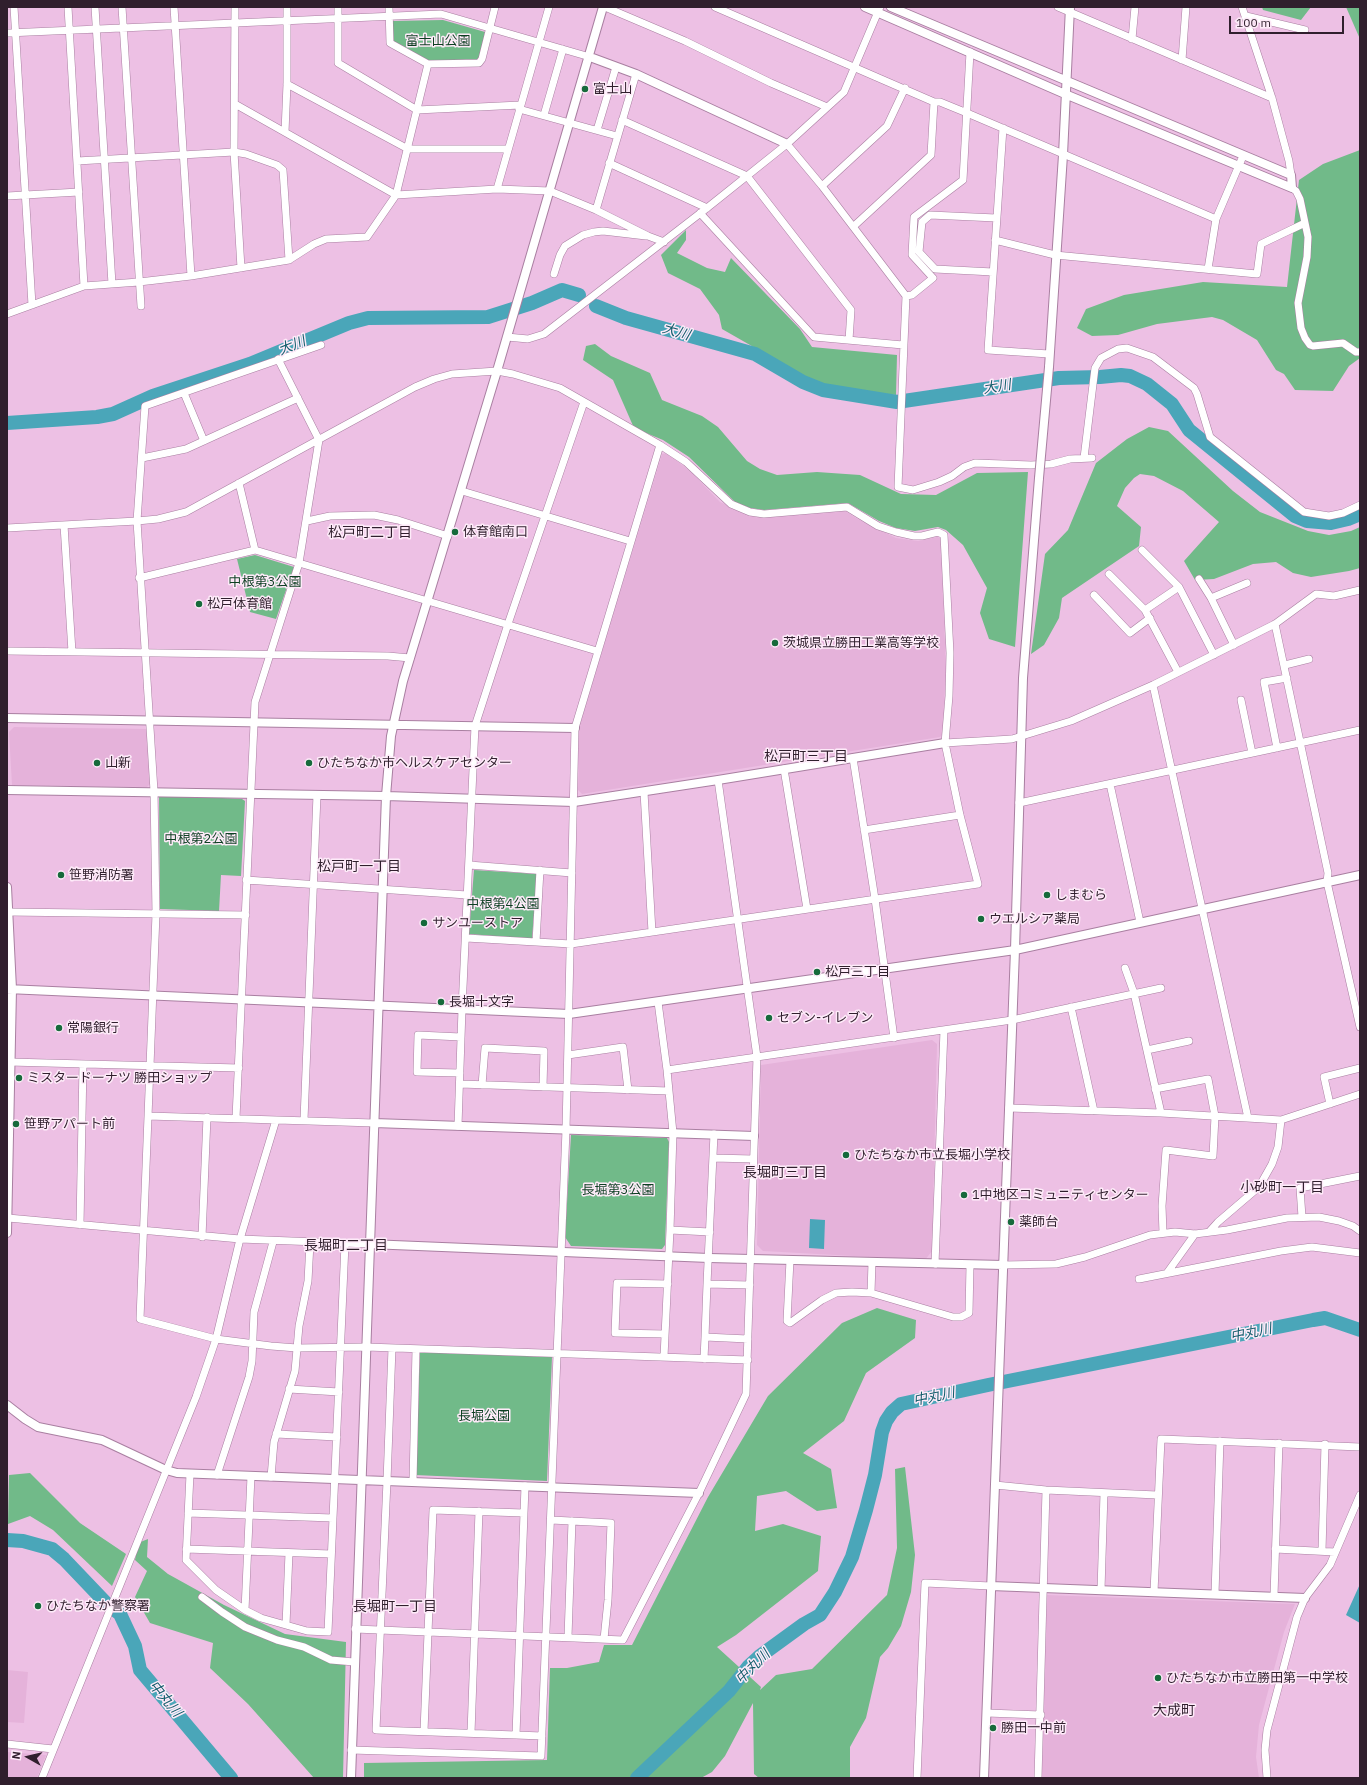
<!DOCTYPE html>
<meta charset="utf-8">
<style>
body{margin:0}
#map{position:relative;width:1367px;height:1785px;overflow:hidden;background:#edc0e4;font-family:"IBM Plex Sans",sans-serif}
canvas{display:block}
.frame{position:absolute;inset:0;border:8px solid #301f2d;pointer-events:none}
.north{position:absolute;left:8px;top:1737px;width:40px;height:40px;-webkit-text-stroke:3px #feebf9;paint-order:stroke;rotate:278deg;font-size:11px;font-weight:700;line-height:16px;text-align:center;color:#301f2d}
.north::after{content:'';display:block;margin:auto;width:14px;height:18px;background:#301f2d;clip-path:polygon(50% 0,100% 100%,50% 72%,0 100%)}
.scale{position:absolute;left:1229px;top:16px;width:115px;height:18px;box-sizing:border-box;border:2px solid #301f2d;border-top:0;padding-left:5px;font-size:12px;line-height:14px;white-space:nowrap;color:#301f2d;-webkit-text-stroke:3px #feebf9;paint-order:stroke}
</style>
<div id="map">
<canvas width="1367" height="1785"></canvas>
<div class="frame"></div>
<div class="north">N</div>
<div class="scale">100 m</div>
</div>
<script>
const ctx = document.querySelector('canvas').getContext('2d');
ctx.lineJoin = 'round';
function fill(path, color) {
  ctx.fillStyle = color;
  ctx.fill(path, 'evenodd');
}
function shape(rows) {
  const path = new Path2D();
  for (const r of rows) {
    path.moveTo(r[0], r[1]);
    for (let i = 2; i < r.length; i += 2) path.lineTo(r[i], r[i + 1]);
  }
  return path;
}
function trace(path, color, width, dash) {
  ctx.strokeStyle = color;
  ctx.lineWidth = width;
  ctx.lineCap = dash ? 'butt' : 'round';
  ctx.setLineDash(dash || []);
  ctx.stroke(path);
}
function write(font, color, halo, rows, align = 'center') {
  ctx.font = font + ' "IBM Plex Sans","Noto Sans JP",sans-serif';
  ctx.lineWidth = 3;
  ctx.setLineDash([]);
  ctx.textBaseline = 'middle';
  ctx.strokeStyle = halo;
  ctx.fillStyle = color;
  for (const [text, x, y, turn = 0] of rows) {
    ctx.save();
    ctx.translate(x, y);
    ctx.rotate((+turn || 0) * Math.PI / 180);
    ctx.textAlign = isNaN(turn) ? turn : align;
    if (halo) ctx.strokeText(text, 0, 0);
    ctx.fillText(text, 0, 0);
    ctx.restore();
  }
}
const built = shape([
 [667,453,692,473,720,502,753,516,762,517,845,511,856,518,896,538,918,541,937,537,941,538,946,668,943,734,940,737,582,794,578,790,579,727,662,454],
 [14,727,147,729,151,783,147,787,12,785,9,732],
 [932,1040,937,1044,932,1251,925,1260,763,1251,757,1245,761,1065],
 [1047,1595,1295,1604,1284,1632,1259,1725,1256,1757,1259,1778,1042,1778],
 [7,1670,28,1672,24,1723,7,1722],
 [7,1752,46,1755,37,1778,7,1778]
]);
const green = shape([
 [1262,7,1311,7,1301,20,1263,10],
 [1346,7,1360,7,1360,39],
 [443,20,485,32,479,60,429,61,392,42,392,21],
 [1360,150,1360,358,1349,366,1333,391,1295,390,1284,374,1276,370,1257,340,1223,320,1212,317,1157,324,1118,335,1092,336,1077,328,1086,309,1124,295,1203,282,1287,287,1299,180,1323,164],
 [686,230,686,240,677,253,707,268,725,272,731,258,800,329,812,347,897,355,896,395,825,387,806,377,722,329,719,315,700,289,668,273,661,255],
 [595,344,611,356,650,373,662,400,702,416,718,427,747,461,760,469,777,475,817,472,860,475,901,494,936,495,977,473,1028,472,1015,647,989,639,980,613,987,588,963,545,946,530,938,527,915,531,896,528,879,521,848,503,764,510,750,508,735,502,689,457,663,440,634,428,613,380,583,360,586,346],
 [1149,427,1168,431,1233,491,1260,512,1308,531,1329,535,1351,531,1360,527,1360,568,1349,571,1311,577,1293,573,1276,562,1253,564,1214,579,1195,580,1184,561,1219,522,1183,491,1154,476,1140,474,1134,478,1125,488,1117,506,1141,527,1139,546,1062,598,1059,618,1044,645,1031,654,1045,554,1068,530,1096,463,1127,439],
 [255,555,294,567,276,619,250,612,237,559],
 [163,795,242,799,245,801,241,876,221,875,219,911,160,909,159,797],
 [474,870,537,874,532,939,469,934],
 [571,1135,667,1138,669,1142,665,1245,662,1249,571,1246,565,1237],
 [877,1308,916,1320,915,1338,866,1373,844,1421,803,1453,831,1469,837,1508,817,1511,786,1491,757,1496,755,1531,783,1524,821,1536,818,1571,736,1635,717,1647,761,1687,760,1690,776,1675,812,1669,887,1595,897,1548,895,1469,905,1467,915,1555,911,1592,901,1626,888,1648,880,1657,866,1718,850,1747,850,1778,759,1778,754,1774,753,1703,725,1756,712,1772,701,1778,364,1778,364,1763,547,1760,550,1668,567,1668,599,1662,604,1645,632,1645,708,1497,768,1396,842,1323],
 [420,1352,552,1357,547,1481,415,1475],
 [30,1473,80,1523,126,1554,112,1586,53,1530,30,1516,8,1524,9,1475],
 [148,1539,147,1557,168,1574,224,1605,285,1634,346,1642,343,1778,314,1778,248,1704,210,1668,213,1643,150,1623,135,1597,147,1571,135,1560,138,1543]
]);
const water = shape([
 [810,1219,825,1220,824,1249,809,1248],
 [1360,1584,1360,1623,1346,1615]
]);
const river = shape([
 [596,306,626,318,755,354,803,382,823,390,897,402,1059,378,1100,377,1121,375,1130,376,1147,384,1172,404,1189,430,1295,516,1307,521,1331,523,1348,519,1360,514],
 [7,423,97,417,113,414,153,396,250,364,349,323,368,318,488,317,532,303,562,290,579,295],
 [7,1540,23,1541,52,1549,64,1559,105,1602],
 [116,1611,120,1614,135,1646,140,1670,231,1778],
 [637,1778,729,1691,748,1667,760,1656,804,1624,820,1615,835,1592,852,1557,866,1510,875,1475,882,1432,886,1421,892,1412,901,1404,988,1385,1313,1320,1325,1318,1360,1330]
]);
const minor = shape([
 [14,7,32,305],
 [68,7,84,286],
 [95,7,112,284],
 [122,7,141,306],
 [174,7,191,276],
 [235,7,234,152,241,268],
 [338,7,338,63,417,110,520,105],
 [389,7,390,43,428,64,479,63,482,59,495,7],
 [605,7,685,41,771,83,827,107],
 [715,7,934,102,940,102,967,113,1216,219],
 [1058,7,1272,98],
 [1242,7,1272,98,1289,161,1291,175],
 [1246,16,1305,30],
 [7,33,441,14,590,57],
 [1132,39,1135,7],
 [1182,60,1186,7],
 [287,84,408,149,508,149],
 [235,104,396,195,497,189,550,191,596,210,648,236,664,242],
 [519,109,617,136],
 [544,115,563,49],
 [622,120,747,176,851,310,849,340],
 [1003,128,988,350,1049,354],
 [597,130,616,67],
 [285,132,287,84,287,7],
 [787,144,822,186,906,296,898,487,913,490,939,482,952,476,964,467,975,463,1031,465,1051,464,1070,459,1092,458],
 [77,161,234,152,246,154,277,165,283,170,289,260],
 [609,163,707,208],
 [822,186,887,126,905,88],
 [1292,188,1296,191,1300,199,1308,237,1307,257,1298,303,1301,328,1305,338,1310,345,1313,346,1343,343,1356,352,1360,352],
 [497,189,549,7],
 [7,196,79,192],
 [596,210,636,74],
 [700,213,814,337,903,345],
 [854,226,931,155,934,102],
 [995,240,1055,255,1257,274,1261,244,1305,223],
 [1208,269,1216,219,1243,156],
 [993,272,935,269,919,252,922,222,930,215,996,218],
 [554,274,560,255,565,246,583,235,594,232,603,231,646,236],
 [906,296,912,295,933,278,912,255,914,217,963,180,970,52],
 [7,314,84,286,139,282,191,276,289,260,314,244,326,239,367,237,396,195,428,64],
 [507,337,528,339,544,334,707,208,787,144,844,92,880,7],
 [321,345,145,406,137,521,154,791,156,914,140,1319,216,1339,271,1346,297,1348,366,1347,748,1360],
 [184,393,204,441],
 [142,458,186,449,298,398],
 [1084,458,1095,368,1101,358,1118,349,1127,348,1153,357,1194,388,1197,394,1210,437,1304,512,1329,516,1343,513,1360,505],
 [239,483,255,550],
 [462,491,630,541],
 [307,521,330,516,374,515,398,520,448,536],
 [64,525,72,652],
 [7,528,137,521,158,519,186,512,415,387,434,379,452,374,497,371,513,374,560,388,660,445,686,462,731,504,750,512,764,514,847,507,878,526,896,532,914,536,922,536,938,532,944,535,950,653,949,696,945,743,960,815,978,884,571,944,466,938],
 [1142,550,1179,587,1214,655],
 [1109,574,1145,610,1178,672],
 [139,578,255,550,597,651],
 [1199,579,1211,598,1234,645],
 [1094,595,1130,633,1150,618],
 [1211,598,1247,583],
 [1145,610,1179,587],
 [1275,624,1328,873,1327,882,1360,1027],
 [7,651,388,656,410,658],
 [1285,665,1309,659],
 [1153,685,1248,1118],
 [1241,700,1252,753],
 [945,743,1012,739,1071,721,1153,685,1275,624,1316,594,1334,596,1360,590],
 [1277,748,1264,682,1287,678],
 [853,758,875,899,894,1038],
 [784,769,807,909],
 [1110,784,1140,922],
 [644,792,652,932],
 [1019,803,1360,730],
 [864,830,960,815],
 [469,865,572,873],
 [246,880,467,895],
 [7,912,246,915],
 [536,942,540,870],
 [1125,968,1134,993,1161,1113],
 [658,1002,667,1070,673,1133,670,1230,664,1357],
 [1071,1007,1094,1111],
 [1147,1050,1189,1041],
 [568,1055,623,1047,628,1090],
 [9,1062,239,1068],
 [667,1070,1012,1020,1161,988],
 [460,1073,417,1072,418,1035,461,1037],
 [460,1084,669,1091],
 [482,1085,485,1048,544,1051,543,1087],
 [1155,1089,1208,1079,1215,1116,1213,1156,1166,1150,1162,1206,1163,1233],
 [1330,1104,1324,1077,1360,1068],
 [1009,1108,1161,1113,1281,1120,1360,1094],
 [148,1116,374,1123],
 [236,1118,255,702,299,563,319,440,278,359],
 [304,1120,317,795],
 [458,1126,462,1009,475,726,508,624,584,402],
 [939,1154,1007,1155],
 [713,1158,753,1159],
 [1302,1217,1300,1188,1360,1176],
 [8,1218,240,1239,369,1244],
 [80,1225,83,1064],
 [670,1230,710,1232],
 [1209,1232,1218,1222,1259,1187,1272,1164,1278,1147,1281,1120],
 [202,1237,207,1117],
 [790,1260,787,1321,790,1323,822,1300,836,1293,852,1292,871,1293,953,1317,961,1317,969,1313,970,1265],
 [935,1264,944,1030],
 [1003,1265,1056,1264,1085,1257,1150,1235,1175,1232,1195,1234,1227,1230,1287,1218,1319,1217,1339,1221,1353,1226,1360,1231],
 [1167,1273,1195,1234],
 [1139,1279,1281,1251,1312,1247,1360,1253],
 [707,1284,714,1134],
 [871,1293,872,1262],
 [665,1334,615,1333,617,1283,668,1284],
 [748,1339,705,1337,707,1284,750,1285],
 [392,1348,387,1481,376,1730,516,1735],
 [704,1359,705,1337],
 [289,1389,339,1392],
 [276,1434,337,1437],
 [190,1474,186,1560,216,1590,245,1610,261,1618,307,1631,328,1632,345,1244],
 [217,1475,249,1377,252,1361,254,1312,273,1242],
 [271,1477,274,1442,295,1371,299,1326,308,1281,310,1243],
 [413,1482,416,1349],
 [995,1485,1046,1490,1157,1495],
 [188,1513,333,1518],
 [524,1513,525,1486],
 [551,1520,611,1523,608,1600,604,1639],
 [186,1549,331,1554],
 [1275,1549,1335,1552],
 [1322,1551,1325,1444],
 [1101,1590,1104,1493],
 [1154,1592,1161,1439,1360,1447],
 [1215,1594,1220,1441],
 [1274,1596,1279,1443],
 [202,1597,222,1612,245,1627,277,1640,304,1647,331,1660,354,1662],
 [245,1610,251,1476],
 [286,1625,289,1553],
 [355,1629,623,1640,699,1493,746,1394,757,1057,718,780],
 [568,1637,572,1521],
 [987,1713,1041,1715],
 [424,1731,433,1510,524,1513,516,1735,542,1736],
 [471,1733,479,1511],
 [7,1744,53,1749],
 [351,1750,541,1756,566,1130,575,728,660,445],
 [42,1778,196,1397,216,1339,240,1239,276,1120],
 [917,1778,925,1583,991,1586],
 [1038,1778,1046,1490],
 [1267,1778,1265,1750,1267,1730,1297,1617,1305,1598,1330,1565,1360,1495]
]);
const tertiary = shape([
 [865,7,1065,94,1292,188,1291,175,891,7],
 [590,57,636,74,787,144],
 [1049,367,1063,155,1070,7],
 [7,718,575,728],
 [7,790,386,796,574,802,718,780,945,743],
 [7,887,12,989,7,1233],
 [7,989,569,1014,1015,950,1360,875],
 [374,1123,754,1136],
 [369,1244,709,1258,1003,1265],
 [7,1405,25,1419,38,1427,102,1440,166,1470,177,1473,699,1493],
 [991,1586,1305,1598],
 [351,1778,386,796,391,736,403,681,497,371,603,7],
 [984,1778,1015,950,1023,678,1039,478]
]);
const tertiaryBridge = shape([
 [1039,478,1049,367]
]);
const markers = [
 [585,89,4,"#166a3b"],
 [455,532,4,"#166a3b"],
 [199,604,4,"#166a3b"],
 [775,643,4,"#166a3b"],
 [97,763,4,"#166a3b"],
 [309,763,4,"#166a3b"],
 [61,875,4,"#166a3b"],
 [1047,895,4,"#166a3b"],
 [981,919,4,"#166a3b"],
 [424,923,4,"#166a3b"],
 [817,972,4,"#166a3b"],
 [441,1002,4,"#166a3b"],
 [769,1018,4,"#166a3b"],
 [59,1028,4,"#166a3b"],
 [19,1078,4,"#166a3b"],
 [16,1124,4,"#166a3b"],
 [846,1155,4,"#166a3b"],
 [964,1195,4,"#166a3b"],
 [1011,1222,4,"#166a3b"],
 [38,1606,4,"#166a3b"],
 [1158,1678,4,"#166a3b"],
 [993,1728,4,"#166a3b"]
];
const parkNames = [
 ["富士山公園",438,41],
 ["中根第3公園",265,582],
 ["中根第2公園",201,839],
 ["中根第4公園",503,904],
 ["長堀第3公園",618,1190],
 ["長堀公園",484,1416]
];
const poiNames = [
 ["富士山",593,89],
 ["体育館南口",463,532],
 ["松戸体育館",207,604],
 ["茨城県立勝田工業高等学校",783,643],
 ["山新",105,763],
 ["ひたちなか市ヘルスケアセンター",317,763],
 ["笹野消防署",69,875],
 ["しまむら",1055,895],
 ["ウエルシア薬局",989,919],
 ["サンユーストア",432,923],
 ["松戸三丁目",825,972],
 ["長堀十文字",449,1002],
 ["セブン-イレブン",777,1018],
 ["常陽銀行",67,1028],
 ["ミスタードーナツ 勝田ショップ",27,1078],
 ["笹野アパート前",24,1124],
 ["ひたちなか市立長堀小学校",854,1155],
 ["1中地区コミュニティセンター",972,1195],
 ["薬師台",1019,1222],
 ["ひたちなか警察署",46,1606],
 ["ひたちなか市立勝田第一中学校",1166,1678],
 ["勝田一中前",1001,1728]
];
const waterNames = [
 ["大川",676,332,16],
 ["大川",292,346,-22],
 ["大川",997,387,-9],
 ["中丸川",1251,1333,-12],
 ["中丸川",934,1397,-12],
 ["中丸川",753,1667,-45],
 ["中丸川",165,1699,50]
];
const neighbourhoodNames = [
 ["松戸町二丁目",370,533],
 ["松戸町三丁目",806,757],
 ["松戸町一丁目",359,867],
 ["長堀町三丁目",785,1173],
 ["小砂町一丁目",1282,1188],
 ["長堀町二丁目",346,1246],
 ["長堀町一丁目",395,1607],
 ["大成町",1174,1711]
];
fill(built, '#e5b2da');
fill(green, '#71ba89');
fill(water, '#4aa6b9');
trace(river, '#4aa6b9', 14);
trace(minor, '#a97fa1', 8);
trace(tertiary, '#a97fa1', 10);
trace(minor, '#fff', 7);
trace(tertiary, '#fff', 8);
trace(tertiaryBridge, '#a97fa1', 10, []);
trace(tertiaryBridge, '#fff', 8);
for (const [x, y, r, color] of markers) {
  const dot = new Path2D();
  dot.arc(x, y, r, 0, 2 * Math.PI);
  ctx.fillStyle = color;
  ctx.fill(dot);
  trace(dot, '#feebf9', 1.5);
}
write('13px', '#0d3f22', '#feebf9', parkNames);
write('13px', '#301f2d', '#feebf9', poiNames, 'left');
write('italic 14px', '#135e6c', '#feebf9', waterNames);
write('14px', '#301f2d', '#feebf9', neighbourhoodNames);
</script>
